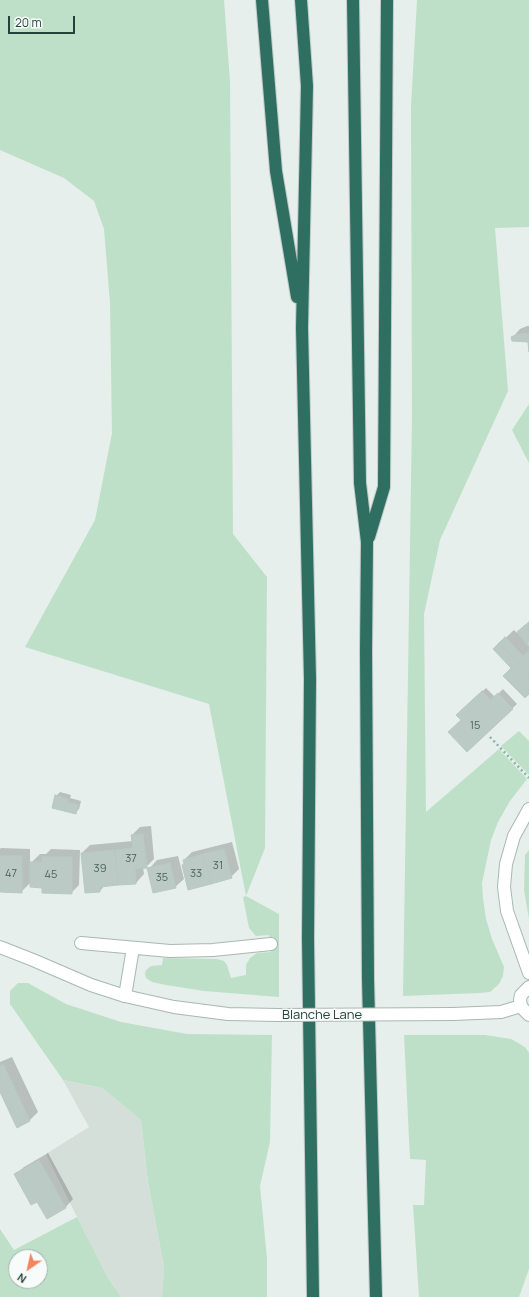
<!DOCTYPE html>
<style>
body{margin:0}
#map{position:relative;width:529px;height:1297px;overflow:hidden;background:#e6efeb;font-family:Manrope,sans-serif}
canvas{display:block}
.north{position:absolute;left:8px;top:1249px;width:40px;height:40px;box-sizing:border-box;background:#f7fbf9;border:1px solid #a3b1ad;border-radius:50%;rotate:214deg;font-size:11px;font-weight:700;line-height:16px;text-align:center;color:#24423a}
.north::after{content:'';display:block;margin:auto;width:14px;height:18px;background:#f4845f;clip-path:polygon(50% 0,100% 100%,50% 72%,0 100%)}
.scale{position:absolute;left:8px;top:16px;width:67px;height:18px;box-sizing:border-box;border:2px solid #24423a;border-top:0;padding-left:5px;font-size:12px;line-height:14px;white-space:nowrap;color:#24423a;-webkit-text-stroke:3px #f7fbf9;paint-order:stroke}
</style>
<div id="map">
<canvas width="529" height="1297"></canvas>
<div class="north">N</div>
<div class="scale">20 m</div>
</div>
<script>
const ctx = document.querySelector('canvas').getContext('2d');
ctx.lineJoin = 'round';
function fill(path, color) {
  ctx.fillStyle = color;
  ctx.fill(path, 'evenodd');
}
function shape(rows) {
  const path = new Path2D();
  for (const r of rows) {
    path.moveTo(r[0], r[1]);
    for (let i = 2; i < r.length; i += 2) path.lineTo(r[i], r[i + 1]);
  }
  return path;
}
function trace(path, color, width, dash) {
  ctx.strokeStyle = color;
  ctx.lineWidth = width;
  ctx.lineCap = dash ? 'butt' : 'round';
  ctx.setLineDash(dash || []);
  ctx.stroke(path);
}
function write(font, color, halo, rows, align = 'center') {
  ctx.font = font + ' Manrope,sans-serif';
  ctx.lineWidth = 3;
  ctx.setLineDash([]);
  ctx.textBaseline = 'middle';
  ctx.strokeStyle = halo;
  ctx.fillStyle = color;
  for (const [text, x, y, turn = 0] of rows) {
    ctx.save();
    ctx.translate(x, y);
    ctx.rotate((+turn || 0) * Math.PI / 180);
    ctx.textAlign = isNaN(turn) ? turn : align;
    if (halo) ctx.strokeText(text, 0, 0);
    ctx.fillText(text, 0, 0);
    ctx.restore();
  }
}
const built = shape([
 [63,1080,102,1088,141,1120,148,1182,164,1267,162,1297,121,1297,108,1278,77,1217,46,1154,89,1127]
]);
const green = shape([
 [0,0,224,0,230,81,233,534,267,577,265,848,246,896,279,914,279,997,204,991,166,985,152,982,146,978,145,974,146,970,151,966,162,965,163,958,217,959,224,961,227,965,231,978,246,975,246,965,250,958,257,953,271,952,269,935,256,936,249,928,243,897,246,896,209,704,25,647,95,520,112,433,110,303,104,229,94,201,64,178,0,150],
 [417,0,529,0,529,227,495,228,508,391,440,540,424,614,426,812,499,749,527,779,510,801,498,822,491,840,482,883,483,898,486,919,492,939,504,967,503,976,499,984,490,992,480,993,403,996,412,416,411,106],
 [529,404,529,463,512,430],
 [519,731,529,741,529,775,501,746],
 [529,850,529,919,524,890,525,855],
 [18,983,28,983,66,1004,121,1022,187,1034,272,1035,270,1142,260,1186,267,1258,267,1297,162,1297,164,1267,148,1182,141,1120,102,1088,63,1080,10,1004,10,991],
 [404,1035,485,1035,511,1039,525,1047,529,1053,529,1269,519,1297,419,1297,413,1205,424,1205,426,1160,410,1159],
 [77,1217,108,1278,121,1297,0,1297,0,1229,14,1250],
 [16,1257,40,1257,40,1281,16,1281]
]);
const shadow = shape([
 [527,326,529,326,529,345,528,341,512,338,520,329],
 [529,622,528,645,529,646,529,693,512,668,494,649,514,630,517,633],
 [486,688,495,697,503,689,517,704,467,751,462,720,458,715],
 [60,792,71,795,70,798,81,801,79,809,75,813,56,796],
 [151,826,154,859,146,867,143,867,144,874,136,883,105,885,100,891,82,853,90,845,133,841,132,835,140,827],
 [232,842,239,869,231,877,185,863,184,860,192,852],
 [1,848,30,849,30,864,40,854,46,854,51,849,80,850,79,885,71,893,43,887,31,882,21,892,0,891,0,849],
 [178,856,184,879,175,887,149,869,157,860],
 [12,1057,38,1112,30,1120,17,1126,0,1090,0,1062],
 [48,1153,73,1199,65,1208,38,1200,15,1175,24,1167]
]);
const building = shape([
 [529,333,529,352,528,342,512,341,511,337,518,334,529,333],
 [529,622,529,631,524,626,529,622],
 [524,626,529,631,528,646,517,632,524,626],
 [505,637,523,656,529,651,529,675,499,643,505,637],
 [499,643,529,675,529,694,525,698,503,676,511,668,493,649,499,643],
 [482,691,490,700,498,693,513,709,467,752,448,732,461,720,456,715,482,691],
 [55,795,68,799,67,802,78,805,76,814,52,808,55,795],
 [143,834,147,868,135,869,136,884,118,885,115,850,133,848,131,835,143,834],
 [224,849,232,878,211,884,203,854,224,849],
 [115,850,118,885,100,887,100,892,85,893,81,853,115,850],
 [203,854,211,884,188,890,182,865,184,864,183,860,203,854],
 [0,856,22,856,22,893,0,892,0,856],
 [42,857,72,857,72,894,42,893,42,888,30,887,30,862,42,862,42,857],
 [170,863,176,888,153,893,147,868,170,863],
 [3,1064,30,1121,17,1128,0,1092,0,1066,3,1064],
 [39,1160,66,1208,47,1219,37,1202,31,1205,14,1174,39,1160]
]);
const path = shape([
 [490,737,529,778]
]);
const minor = shape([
 [81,943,170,951,213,950,271,944],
 [125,996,133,948]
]);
const tertiary = shape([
 [529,809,514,836,506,864,504,887,507,911,529,973],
 [0,947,33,960,91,985,125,996,174,1007,228,1014,278,1015],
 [529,987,521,995,520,1000,521,1006,524,1010,529,1015],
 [453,1014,501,1012,521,1006]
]);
const motorway = shape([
 [262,0,276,171,297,297],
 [301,0,307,86,302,328,310,679,308,939,313,1297],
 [353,0,360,483,367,542,366,651,368,979,376,1297],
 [369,537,384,487,387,0]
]);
const tertiaryBridge = shape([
 [278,1015,453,1014]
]);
const numberNames = [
 ["15",475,726],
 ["37",131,859],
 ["31",218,866],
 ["39",100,869],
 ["47",11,874],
 ["33",196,874],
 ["45",51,875],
 ["35",162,878]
];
const streetNames = [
 ["Blanche Lane",322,1015]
];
fill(built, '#d4dfda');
fill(green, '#bfe0c8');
fill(shadow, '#0003');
fill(building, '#bbcac4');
trace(building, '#b8c9c2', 1);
trace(minor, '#a8b8b2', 14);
trace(tertiary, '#a8b8b2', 14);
trace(motorway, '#c2cac8', 14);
trace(path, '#86b3a5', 2.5, [2, 3]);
trace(minor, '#fff', 12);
trace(tertiary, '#fff', 12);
trace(motorway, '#2f6f62', 12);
trace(tertiaryBridge, '#a8b8b2', 14, []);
trace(tertiaryBridge, '#fff', 12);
write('11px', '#4a645c', null, numberNames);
write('13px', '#24423a', '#f7fbf9', streetNames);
</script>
